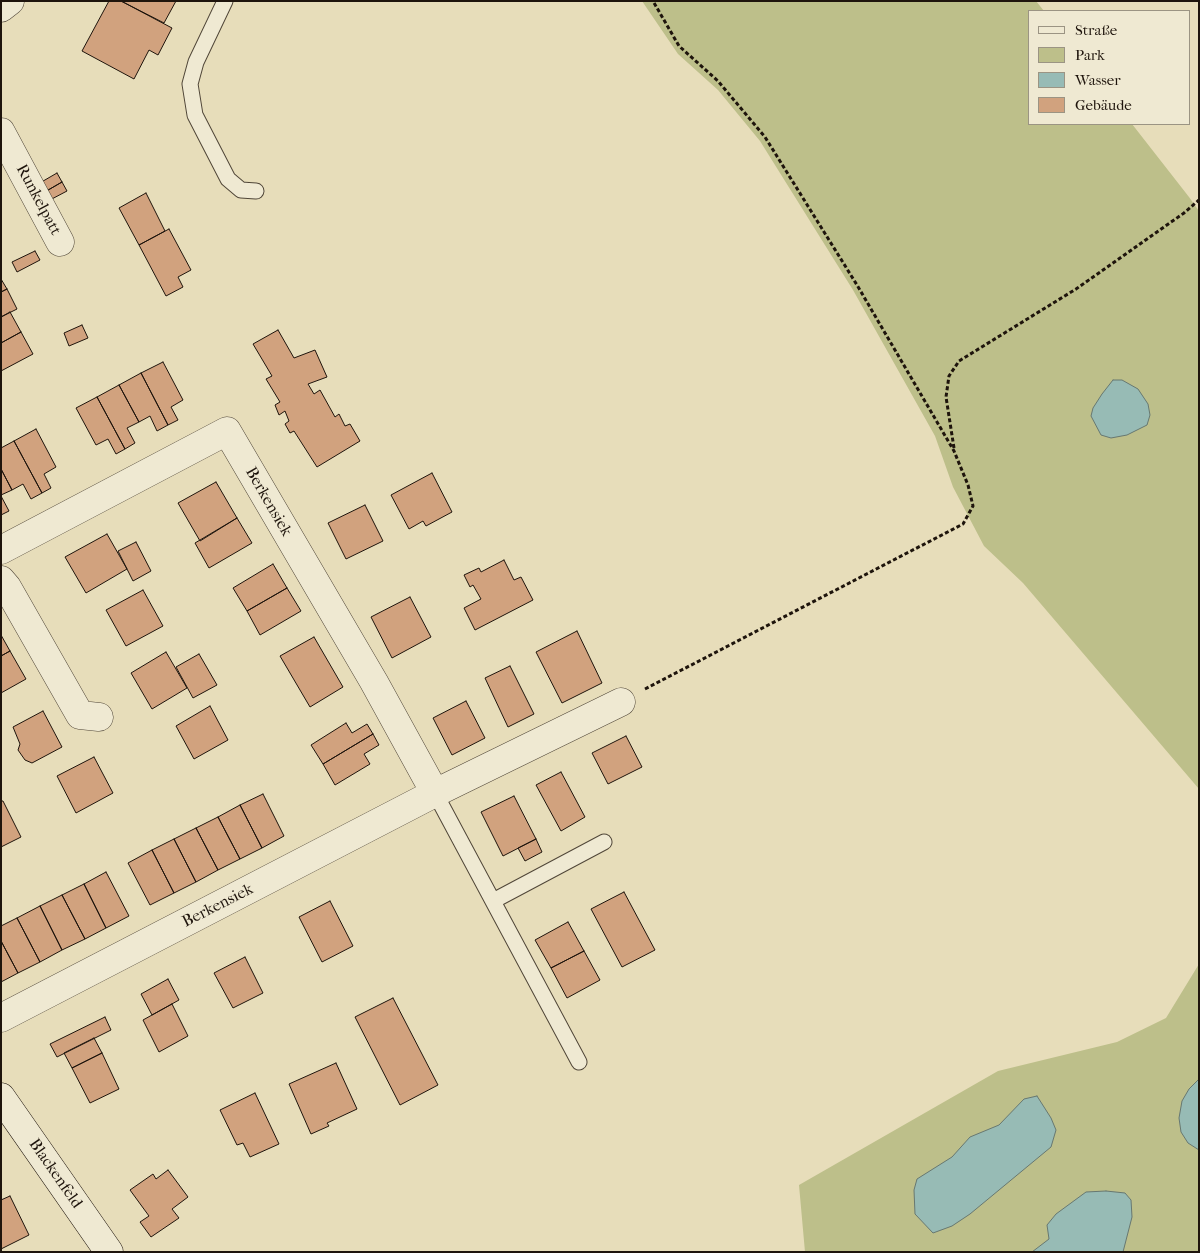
<!DOCTYPE html>
<meta charset="utf-8">
<style>
body{margin:0}
#map{position:relative;width:1200px;height:1253px;overflow:hidden;background:#e7ddba;font-family:"IM FELL French Canon",serif}
canvas{display:block}
.frame{position:absolute;inset:0;border:2px solid #1e140c;pointer-events:none}
.legend{position:absolute;left:1028px;top:10px;width:162px;height:115px;box-sizing:border-box;background:#efe9d2;border:1px solid #9b9483;margin:0;padding:6px 9px;list-style:none;font-size:15px;color:#1e140c}
.legend li{display:flex;align-items:center;gap:10px;height:25px}
.legend b{width:25px;border:1px solid #9b9483}
</style>
<div id="map">
<canvas width="1200" height="1253"></canvas>
<div class="frame"></div>
<ul class="legend">
<li><b style="height:6px;background:#efe9d2"></b>Straße</li>
<li><b style="height:14px;background:#bdbf8a"></b>Park</li>
<li><b style="height:14px;background:#97bbb5"></b>Wasser</li>
<li><b style="height:14px;background:#d1a27e"></b>Gebäude</li>
</ul>
</div>
<script>
const ctx = document.querySelector('canvas').getContext('2d');
ctx.lineJoin = 'round';
function fill(path, color) {
  ctx.fillStyle = color;
  ctx.fill(path, 'evenodd');
}
function shape(rows) {
  const path = new Path2D();
  for (const r of rows) {
    path.moveTo(r[0], r[1]);
    for (let i = 2; i < r.length; i += 2) path.lineTo(r[i], r[i + 1]);
  }
  return path;
}
function trace(path, color, width, dash) {
  ctx.strokeStyle = color;
  ctx.lineWidth = width;
  ctx.lineCap = dash ? 'butt' : 'round';
  ctx.setLineDash(dash || []);
  ctx.stroke(path);
}
function write(font, color, halo, rows, align = 'center') {
  ctx.font = font + ' "IM FELL French Canon",serif';
  ctx.lineWidth = 4;
  ctx.setLineDash([]);
  ctx.textBaseline = 'middle';
  ctx.strokeStyle = halo;
  ctx.fillStyle = color;
  for (const [text, x, y, turn = 0] of rows) {
    ctx.save();
    ctx.translate(x, y);
    ctx.rotate((+turn || 0) * Math.PI / 180);
    ctx.textAlign = isNaN(turn) ? turn : align;
    if (halo) ctx.strokeText(text, 0, 0);
    ctx.fillText(text, 0, 0);
    ctx.restore();
  }
}
const green = shape([
 [642,1,1036,1,1044,11,1029,11,1029,124,1132,124,1189,197,1199,211,1199,789,1023,583,984,546,953,487,935,436,853,290,760,141,718,90,678,54],
 [1199,964,1199,1252,805,1252,799,1185,998,1071,1117,1042,1166,1018]
]);
const water = shape([
 [1113,380,1122,380,1138,389,1148,404,1150,415,1147,425,1127,435,1111,438,1101,435,1091,416,1093,408,1102,394,1113,380],
 [1199,1079,1199,1150,1188,1143,1181,1132,1179,1118,1182,1101,1189,1089,1199,1079],
 [1037,1096,1051,1118,1056,1130,1051,1147,970,1214,952,1226,933,1233,915,1214,914,1190,917,1179,952,1157,970,1137,999,1125,1024,1099,1037,1096],
 [1106,1191,1125,1193,1131,1200,1132,1217,1123,1252,1032,1252,1049,1239,1047,1225,1056,1214,1086,1192,1106,1191]
]);
const building = shape([
 [109,1,121,1,172,28,158,55,149,50,134,79,82,51,109,1],
 [121,1,176,1,164,23,121,1],
 [57,173,62,182,43,193,38,184,57,173],
 [62,182,67,191,48,201,43,193,62,182],
 [146,193,165,231,139,245,119,208,146,193],
 [169,229,191,270,178,277,183,287,166,296,139,245,169,229],
 [35,251,40,260,17,272,12,262,35,251],
 [1,279,7,289,1,292,1,279],
 [7,289,17,309,1,317,1,292,7,289],
 [10,312,21,332,1,343,1,317,10,312],
 [82,325,88,338,69,346,64,333,82,325],
 [278,330,294,358,315,350,327,377,308,384,314,394,320,390,335,417,339,414,345,426,350,424,360,441,317,467,294,431,290,433,285,424,289,421,285,411,279,415,275,405,280,402,266,379,272,376,253,344,278,330],
 [21,332,33,354,1,371,1,343,21,332],
 [163,362,183,400,171,407,178,420,168,425,141,373,163,362],
 [141,373,168,425,157,431,150,416,139,422,119,385,141,373],
 [119,385,139,422,127,428,135,443,125,449,97,397,119,385],
 [97,397,125,449,116,454,108,439,96,445,76,408,97,397],
 [36,429,56,467,44,474,51,488,42,493,14,441,36,429],
 [14,441,42,493,31,499,23,484,12,490,1,469,1,448,14,441],
 [1,469,12,490,1,495,1,469],
 [432,473,452,512,426,526,423,521,409,529,391,495,432,473],
 [216,482,237,518,200,541,178,503,216,482],
 [1,496,9,511,1,515,1,496],
 [365,505,383,541,346,559,328,523,365,505],
 [237,518,252,543,209,568,195,543,237,518],
 [107,534,127,569,86,593,65,557,107,534],
 [136,542,151,571,133,581,118,551,136,542],
 [504,560,514,580,521,577,533,600,475,630,464,608,481,599,473,585,470,587,464,575,479,568,481,572,504,560],
 [273,564,287,588,247,611,233,588,273,564],
 [287,588,301,611,260,635,247,611,287,588],
 [143,590,163,626,126,646,106,610,143,590],
 [410,597,431,637,392,658,371,617,410,597],
 [577,631,602,683,562,703,536,652,577,631],
 [1,635,10,651,1,656,1,635],
 [314,637,343,687,310,707,280,656,314,637],
 [10,651,26,679,1,693,1,656,10,651],
 [166,652,187,688,152,709,131,673,166,652],
 [199,654,217,685,193,698,176,667,199,654],
 [510,666,534,714,508,727,485,678,510,666],
 [466,701,485,738,452,755,433,718,466,701],
 [210,706,228,740,194,759,176,726,210,706],
 [43,711,62,747,32,763,25,760,18,750,20,744,13,727,43,711],
 [346,723,352,733,367,724,373,734,323,764,311,745,346,723],
 [373,734,379,745,364,754,370,764,335,785,323,764,373,734],
 [626,736,642,767,608,784,592,753,626,736],
 [94,757,113,793,76,813,57,776,94,757],
 [561,772,585,817,561,831,536,785,561,772],
 [263,794,284,836,262,848,240,805,263,794],
 [514,796,536,839,503,856,481,812,514,796],
 [1,801,3,801,21,837,1,847,1,801],
 [240,805,262,848,240,859,218,817,240,805],
 [218,817,240,859,218,870,196,828,218,817],
 [196,828,218,870,196,882,174,839,196,828],
 [174,839,196,882,174,893,152,850,174,839],
 [536,839,542,852,525,861,518,848,536,839],
 [152,850,174,893,150,905,128,863,152,850],
 [106,872,129,916,106,928,84,884,106,872],
 [84,884,106,928,85,939,62,895,84,884],
 [624,892,655,950,622,967,591,909,624,892],
 [62,895,85,939,62,950,40,906,62,895],
 [330,901,353,946,322,962,299,917,330,901],
 [40,906,62,950,40,962,17,918,40,906],
 [17,918,40,962,18,973,1,941,1,926,17,918],
 [568,922,584,951,551,968,535,940,568,922],
 [1,941,18,973,1,982,1,941],
 [584,951,600,980,567,998,551,968,584,951],
 [245,957,263,993,233,1008,214,973,245,957],
 [168,979,179,1000,152,1015,141,994,168,979],
 [393,998,438,1085,400,1105,355,1017,393,998],
 [172,1004,188,1036,159,1052,143,1020,172,1004],
 [105,1017,111,1030,57,1057,50,1044,105,1017],
 [94,1038,102,1053,72,1068,64,1053,94,1038],
 [102,1053,119,1089,90,1103,72,1068,102,1053],
 [336,1063,357,1109,327,1123,329,1126,311,1134,289,1084,336,1063],
 [255,1093,279,1144,250,1157,243,1143,237,1145,220,1110,255,1093],
 [168,1170,188,1197,172,1209,179,1218,151,1237,140,1222,149,1216,130,1190,153,1174,156,1179,168,1170],
 [10,1196,29,1235,1,1249,1,1200,10,1196]
]);
const path = shape([
 [954,448,946,397,949,376,959,361,1076,289,1184,213,1199,200],
 [645,689,963,524,973,506,968,485,954,451,857,285,765,137,718,81,679,46,653,1]
]);
const lane = shape([
 [225,1,196,62,190,84,195,115,228,179,241,190,256,191],
 [435,793,579,1062],
 [493,901,604,842]
]);
const street = shape([
 [1,8,10,1],
 [1,132,60,242],
 [1,550,227,431,374,682,435,793],
 [1,580,7,587,80,715,99,717],
 [1,1018,435,793,621,702]
]);
const secondary = shape([
 [1,1097,109,1252]
]);
const streetNames = [
 ["Runkelpatt",38,200,62],
 ["Berkensiek",268,502,60],
 ["Berkensiek",218,906,-27],
 ["Blackenfeld",55,1174,55]
];
fill(green, '#bdbf8a');
fill(water, '#97bbb5');
trace(water, '#677871', 1);
fill(building, '#d1a27e');
trace(building, '#1e140c', 1);
trace(lane, '#504638', 17);
trace(street, '#504638', 29);
trace(secondary, '#1e140c', 29);
trace(path, '#1e140c', 3, [4, 2.5]);
trace(lane, '#efe9d2', 15);
trace(street, '#efe9d2', 28);
trace(secondary, '#efe9d2', 28);
write('16px', '#1e140c', '#efe9d2', streetNames);
</script>
